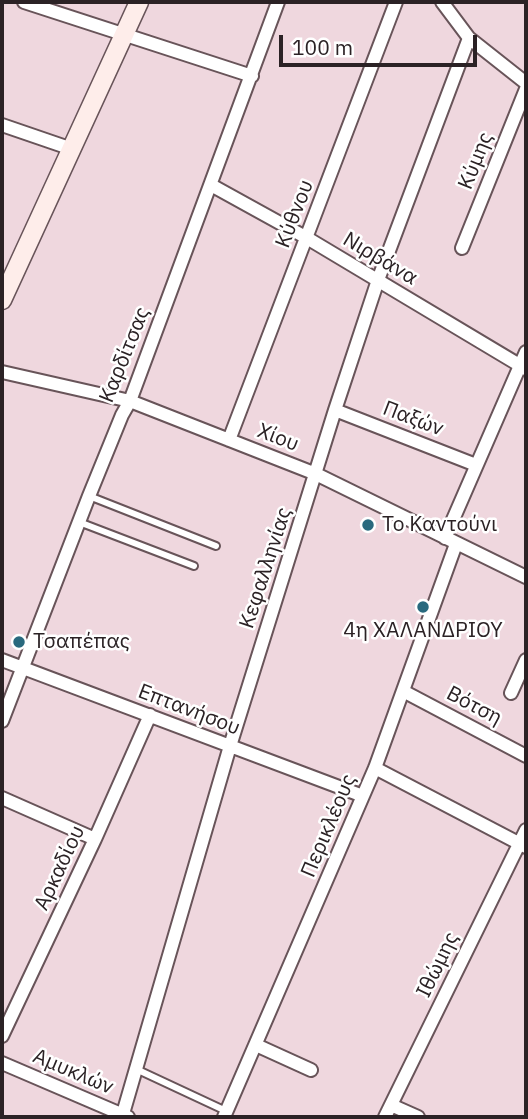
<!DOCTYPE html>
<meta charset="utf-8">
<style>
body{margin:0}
#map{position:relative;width:528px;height:1119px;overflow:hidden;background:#efd7de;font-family:"IBM Plex Sans",sans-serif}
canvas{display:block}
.frame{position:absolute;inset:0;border:4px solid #2b2225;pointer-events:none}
.scale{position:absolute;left:279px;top:35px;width:198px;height:32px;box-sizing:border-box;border:4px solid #2b2225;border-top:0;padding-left:9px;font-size:21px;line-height:24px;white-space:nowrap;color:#2b2225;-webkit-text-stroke:5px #fff;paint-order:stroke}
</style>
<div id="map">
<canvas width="528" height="1119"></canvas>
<div class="frame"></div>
<div class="scale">100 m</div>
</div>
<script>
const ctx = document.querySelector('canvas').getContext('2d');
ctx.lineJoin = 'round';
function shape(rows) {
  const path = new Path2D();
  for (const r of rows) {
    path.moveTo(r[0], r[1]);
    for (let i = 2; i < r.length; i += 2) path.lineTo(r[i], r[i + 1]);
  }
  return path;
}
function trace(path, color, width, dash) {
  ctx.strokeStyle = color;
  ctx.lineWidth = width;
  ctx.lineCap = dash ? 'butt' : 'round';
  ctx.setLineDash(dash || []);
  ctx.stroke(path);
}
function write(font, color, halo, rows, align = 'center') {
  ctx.font = font + ' "IBM Plex Sans",sans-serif';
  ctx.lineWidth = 5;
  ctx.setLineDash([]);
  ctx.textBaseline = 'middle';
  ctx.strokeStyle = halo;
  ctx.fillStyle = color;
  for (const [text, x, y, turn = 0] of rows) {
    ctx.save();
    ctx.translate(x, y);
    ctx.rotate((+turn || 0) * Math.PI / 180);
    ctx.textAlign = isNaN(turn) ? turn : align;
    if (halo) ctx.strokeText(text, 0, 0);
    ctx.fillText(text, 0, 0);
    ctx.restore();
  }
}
const lane = shape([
 [89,496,216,546],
 [79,522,194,566],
 [136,1069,226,1111]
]);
const street = shape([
 [24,2,252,76],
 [442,2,469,38,526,83],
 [2,125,72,149],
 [211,185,307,238,526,369],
 [462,248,526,89],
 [2,372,130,401,316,474,526,577],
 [335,410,476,465],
 [229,440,396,2],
 [445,538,526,352],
 [2,660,363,796],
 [403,691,526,756],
 [511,693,526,660],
 [2,721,89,496,122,415,130,401,278,2],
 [375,768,526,847],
 [2,798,95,839],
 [2,1036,95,839,150,715],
 [256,1045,311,1070],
 [2,1063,128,1117],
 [391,1105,418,1117],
 [122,1117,230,746,335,410,378,280,469,38],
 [224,1117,375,768,456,544],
 [385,1117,526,830]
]);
const secondary = shape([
 [2,300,139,2]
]);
const markers = [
 [368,525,7,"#29697e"],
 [423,607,7,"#29697e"],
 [19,642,7,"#29697e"]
];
const streetNames = [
 ["Κύμης",476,161,-68],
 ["Κύθνου",295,214,-69],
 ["Νιρβάνα",380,259,31],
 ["Καρδίτσας",125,355,-68],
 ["Παξών",413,419,21],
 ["Χίου",278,438,21],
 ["Κεφαλληνίας",266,568,-72],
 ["Βότση",474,706,28],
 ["Επτανήσου",189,710,21],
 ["Περικλέους",329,826,-67],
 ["Αρκαδίου",60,868,-65],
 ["Ιθώμης",438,965,-64],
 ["Αμυκλών",73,1072,23]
];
const poiNames = [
 ["Το Καντούνι",382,525],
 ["4η ΧΑΛΑΝΔΡΙΟΥ",423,631,"center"],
 ["Τσαπέπας",33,642]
];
trace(lane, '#685459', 10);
trace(street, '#685459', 16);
trace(secondary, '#685459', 21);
trace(lane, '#fff', 6);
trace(street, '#fff', 12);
trace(secondary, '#feedea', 18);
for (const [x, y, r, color] of markers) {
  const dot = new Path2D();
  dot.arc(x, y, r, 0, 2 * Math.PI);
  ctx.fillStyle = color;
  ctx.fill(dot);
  trace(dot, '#fff', 2.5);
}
write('21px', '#2b2225', '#fff', streetNames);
write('21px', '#2b2225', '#fff', poiNames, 'left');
</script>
